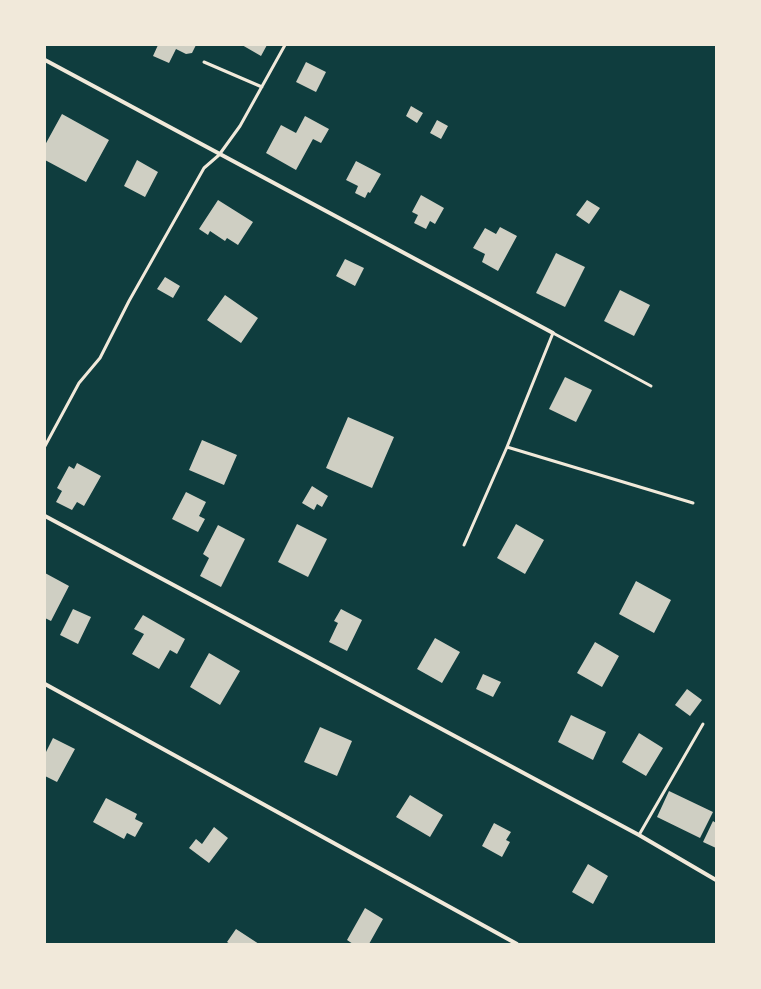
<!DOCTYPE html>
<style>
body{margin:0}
#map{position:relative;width:761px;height:989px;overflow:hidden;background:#0f3d3e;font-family:Lato,sans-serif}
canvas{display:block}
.frame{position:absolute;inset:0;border:46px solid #f1e9da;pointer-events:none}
</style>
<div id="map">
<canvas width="761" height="989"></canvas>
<div class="frame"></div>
</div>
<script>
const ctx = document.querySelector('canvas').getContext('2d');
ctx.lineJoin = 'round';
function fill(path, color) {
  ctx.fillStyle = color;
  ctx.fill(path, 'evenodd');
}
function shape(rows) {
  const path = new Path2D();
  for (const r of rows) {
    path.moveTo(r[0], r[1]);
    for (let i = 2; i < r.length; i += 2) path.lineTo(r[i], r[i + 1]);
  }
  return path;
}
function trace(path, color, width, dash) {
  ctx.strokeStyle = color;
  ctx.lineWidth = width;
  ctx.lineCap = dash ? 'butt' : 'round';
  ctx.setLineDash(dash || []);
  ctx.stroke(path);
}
const building = shape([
 [158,45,196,45,192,53,186,54,176,49,169,63,153,56],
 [242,45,267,45,261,56],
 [306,62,326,72,316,92,296,82],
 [411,106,423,113,417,123,406,116],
 [62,114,109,140,86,182,45,160,45,145],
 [305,116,329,129,321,143,313,139,296,170,266,153,281,125,296,133],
 [437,120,448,126,441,139,430,133],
 [137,160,158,172,145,197,124,186],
 [356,161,381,174,370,193,368,192,365,198,355,193,358,186,346,180],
 [421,195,444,208,435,224,430,221,426,229,414,223,418,215,412,212],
 [218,200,253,222,238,245,227,238,225,241,210,231,208,235,199,229],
 [587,200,600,208,589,224,576,215],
 [500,227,517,236,498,271,482,262,485,254,473,248,485,228,496,234],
 [556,253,585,267,565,307,536,293],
 [345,259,364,268,355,286,336,276],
 [165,277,180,286,173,298,157,289],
 [620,290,650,305,634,336,604,321],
 [225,295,258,318,241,343,207,320],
 [565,377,592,390,576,422,549,409],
 [348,417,394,437,372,488,326,468],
 [202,440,237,455,224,485,189,470],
 [77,463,101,476,84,506,77,502,72,510,56,502,62,491,57,488,69,466,74,469],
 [312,486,328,496,322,507,317,504,314,510,302,503],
 [186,492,206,502,199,516,205,519,198,532,172,519],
 [297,524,327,539,308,577,278,562],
 [516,524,544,540,525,574,497,558],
 [218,525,245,539,221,587,200,576,209,558,203,554],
 [45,573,69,586,51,621,45,618],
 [636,581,671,600,654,633,619,614],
 [73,609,91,617,78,644,60,635],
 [341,609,362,620,347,651,329,642,338,623,334,621],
 [143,615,185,639,177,654,170,650,159,669,132,654,144,634,134,629],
 [435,638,460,652,442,683,417,669],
 [595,642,619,656,602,687,577,673],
 [209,653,240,671,220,705,190,687],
 [483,674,501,682,493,697,476,689],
 [687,689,702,700,690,716,675,705],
 [571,715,606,732,593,760,558,742],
 [320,727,352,741,337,776,304,762],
 [639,733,663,748,646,776,622,762],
 [53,738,75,749,57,782,45,776,45,754],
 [669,791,713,812,700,838,657,817],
 [410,795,443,815,430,837,396,817],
 [106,798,137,814,135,819,143,823,135,837,127,833,124,839,93,822],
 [713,821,716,823,716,848,703,842],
 [494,823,511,832,506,840,510,842,502,857,482,846],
 [214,827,228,838,209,863,189,848,196,839,202,844],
 [588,864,608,876,593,904,572,892],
 [365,908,383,919,369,944,353,944,347,940],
 [236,929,259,944,230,944,227,942]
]);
const service = shape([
 [204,62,262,87],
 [45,446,79,383,100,358,129,301,204,168,219,155,240,126,285,45],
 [507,447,693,503],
 [464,545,507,447,553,333,651,386],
 [639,835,703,724]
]);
const minor = shape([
 [45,60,553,333],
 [45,516,639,835,716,880],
 [45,684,517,944]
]);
fill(building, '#cfcfc3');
trace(service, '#f1e9da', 3);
trace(minor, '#f1e9da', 4);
</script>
